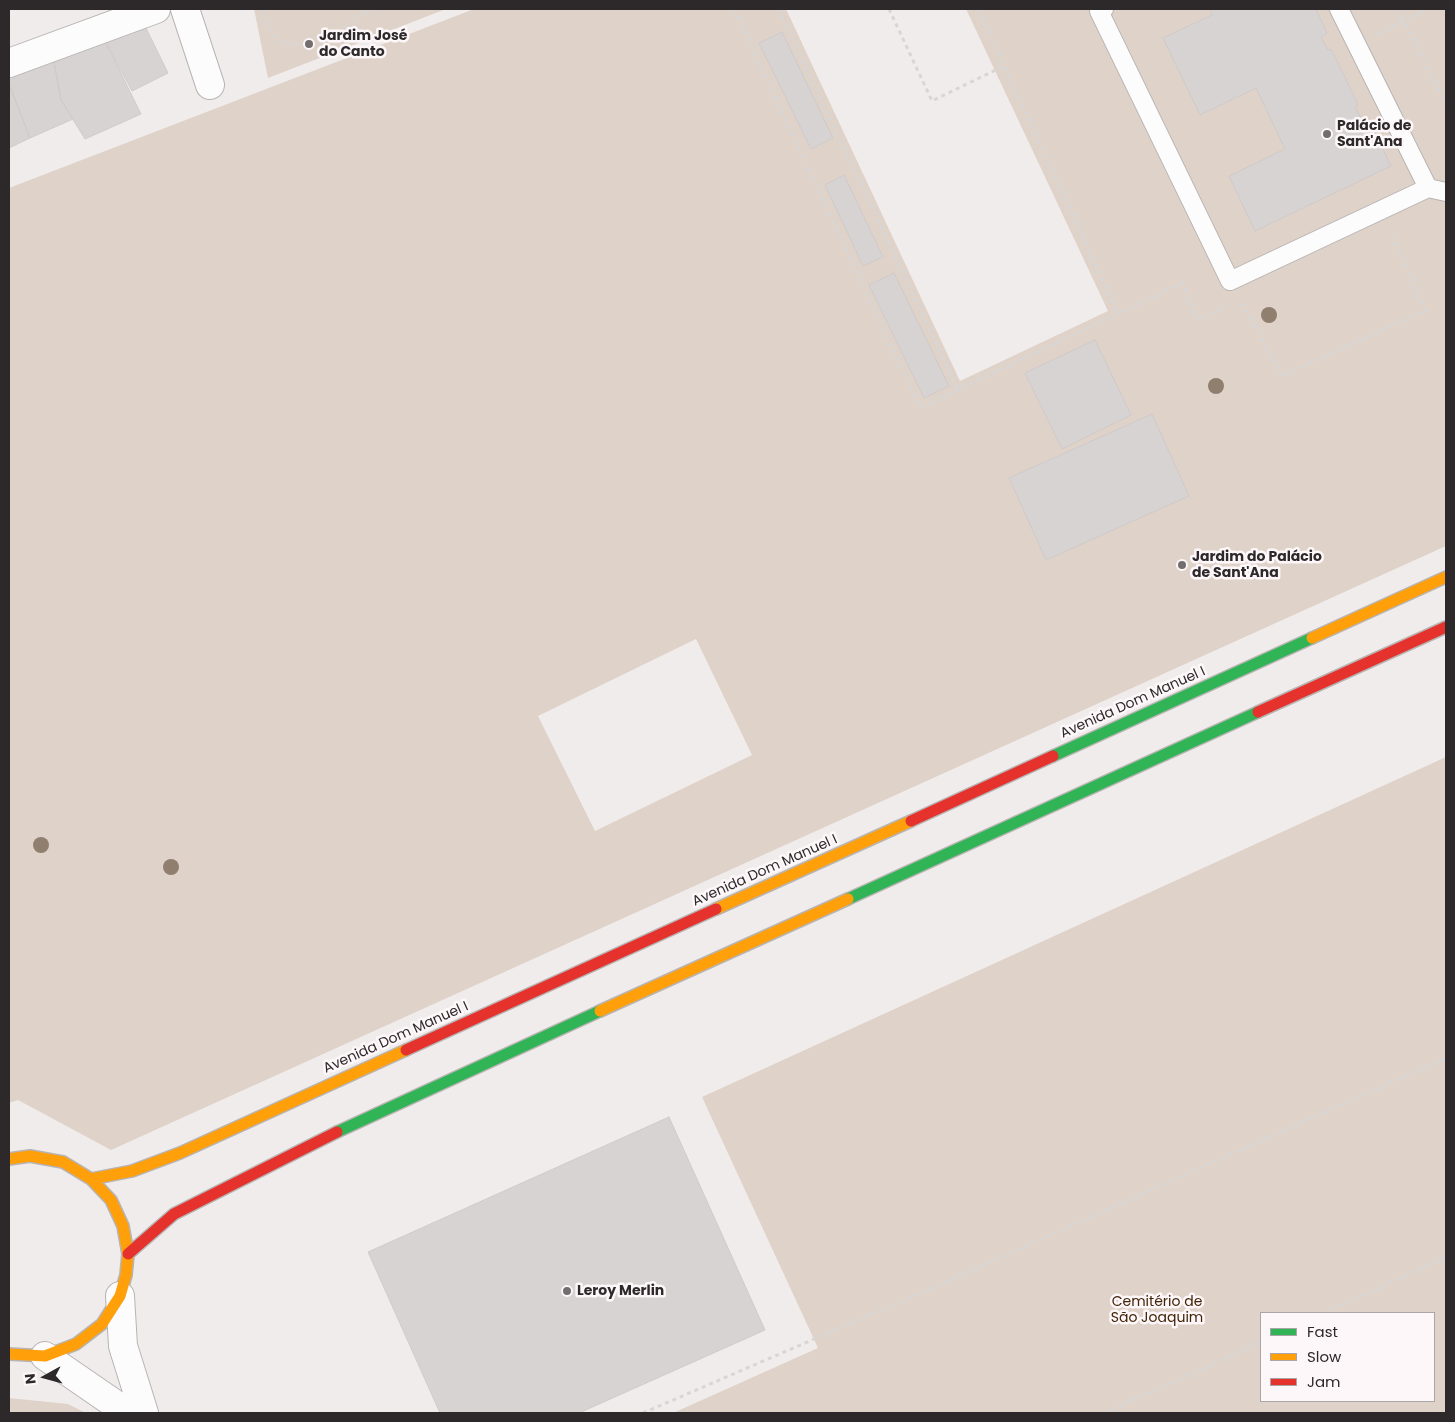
<!DOCTYPE html>
<meta charset="utf-8">
<style>
body{margin:0}
#map{position:relative;width:1455px;height:1422px;overflow:hidden;background:#f1ecec;font-family:Poppins,sans-serif}
canvas{display:block}
.frame{position:absolute;inset:0;border:10px solid #2d292a;pointer-events:none}
.legend{position:absolute;left:1260px;top:1312px;width:175px;height:90px;box-sizing:border-box;background:#fef7f9;border:1px solid #aaa5a6;margin:0;padding:6px 9px;list-style:none;font-size:15px;color:#2d292a}
.legend li{display:flex;align-items:center;gap:10px;height:25px}
.legend b{width:25px;border:1px solid #aaa5a6}
.north{position:absolute;left:20px;top:1352px;width:50px;height:50px;-webkit-text-stroke:4px #fef7f9;paint-order:stroke;rotate:263deg;font-size:14px;font-weight:700;line-height:20px;text-align:center;color:#2d292a}
.north::after{content:'';display:block;margin:auto;width:18px;height:22px;background:#2d292a;clip-path:polygon(50% 0,100% 100%,50% 72%,0 100%)}
</style>
<div id="map">
<canvas width="1455" height="1422"></canvas>
<div class="frame"></div>
<ul class="legend">
<li><b style="height:6px;background:#30b455"></b>Fast</li>
<li><b style="height:6px;background:#ff9f0a"></b>Slow</li>
<li><b style="height:6px;background:#e5322d"></b>Jam</li>
</ul>
<div class="north">N</div>
</div>
<script>
const ctx = document.querySelector('canvas').getContext('2d');
ctx.lineJoin = 'round';
function fill(path, color) {
  ctx.fillStyle = color;
  ctx.fill(path, 'evenodd');
}
function shape(rows) {
  const path = new Path2D();
  for (const r of rows) {
    path.moveTo(r[0], r[1]);
    for (let i = 2; i < r.length; i += 2) path.lineTo(r[i], r[i + 1]);
  }
  return path;
}
function trace(path, color, width, dash) {
  ctx.strokeStyle = color;
  ctx.lineWidth = width;
  ctx.lineCap = dash ? 'butt' : 'round';
  ctx.setLineDash(dash || []);
  ctx.stroke(path);
}
function write(font, color, halo, rows, align = 'center') {
  ctx.font = font + ' Poppins,sans-serif';
  ctx.lineWidth = 5;
  ctx.setLineDash([]);
  ctx.textBaseline = 'middle';
  ctx.strokeStyle = halo;
  ctx.fillStyle = color;
  for (const [text, x, y, turn = 0] of rows) {
    ctx.save();
    ctx.translate(x, y);
    ctx.rotate((+turn || 0) * Math.PI / 180);
    ctx.textAlign = isNaN(turn) ? turn : align;
    if (halo) ctx.strokeText(text, 0, 0);
    ctx.fillText(text, 0, 0);
    ctx.restore();
  }
}
const green = shape([
 [254,9,446,9,268,78],
 [474,9,786,9,960,381,1108,311,966,9,1446,9,1446,546,111,1150,18,1100,9,1103,9,188],
 [696,639,752,755,595,831,538,716],
 [1446,757,1446,1413,673,1413,818,1348,702,1097],
 [1261,1313,1434,1313,1434,1401,1261,1401],
 [9,1398,68,1404,86,1413,9,1413]
]);
const building = shape([
 [1210,9,1316,9,1327,33,1321,37,1328,50,1331,49,1345,77,1358,105,1355,106,1361,119,1367,116,1391,166,1255,231,1229,176,1285,149,1256,88,1200,115,1163,38,1212,15,1210,9],
 [144,24,168,73,132,91,106,43,144,24],
 [782,32,833,138,811,149,759,43,782,32],
 [102,35,141,114,85,139,61,100,53,56,102,35],
 [53,56,61,100,73,119,30,138,9,84,9,73,53,56],
 [9,84,30,138,9,148,9,84],
 [844,175,883,257,863,266,825,185,844,175],
 [894,273,949,386,924,398,869,285,894,273],
 [1095,340,1131,415,1062,449,1025,373,1095,340],
 [1152,414,1189,496,1046,560,1009,478,1152,414],
 [669,1117,765,1330,579,1413,440,1413,368,1252,669,1117]
]);
const path = shape([
 [268,9,262,14,279,42,310,46,338,35,359,14,378,9],
 [734,9,920,408,1182,283,1199,320,1226,306],
 [778,9,958,390],
 [889,9,932,101,1004,66],
 [978,9,1119,315],
 [1398,9,1446,104],
 [1378,34,1429,9],
 [1242,303,1282,376,1426,310,1391,234],
 [1324,1313,1446,1257],
 [643,1413,953,1279,1446,1058],
 [1104,1413,1261,1342]
]);
const lane = shape([
 [1104,9,1099,11,1230,281,1428,188,1446,192],
 [1339,9,1428,188]
]);
const street = shape([
 [185,9,210,85],
 [9,63,156,9],
 [120,1296,123,1346,144,1413],
 [45,1356,128,1413]
]);
const fast = shape([
 [1053,756,1312,638],
 [848,899,1258,712],
 [337,1132,600,1011]
]);
const slow = shape([
 [1312,638,1446,577],
 [716,909,911,821],
 [600,1011,848,899],
 [9,1159,30,1156,63,1162,91,1179,111,1200,123,1226,128,1254,126,1275,120,1296,102,1324,76,1344,45,1356,9,1354],
 [91,1179,132,1171,180,1153,406,1050]
]);
const jam = shape([
 [1258,712,1446,627],
 [911,821,1053,756],
 [406,1050,716,909],
 [128,1254,174,1214,337,1132]
]);
const trees = [
 [1269,315],
 [1216,386],
 [41,845],
 [171,867]
];
const markers = [
 [309,44,5,"#726d6e"],
 [1327,134,5,"#726d6e"],
 [1182,565,5,"#726d6e"],
 [567,1291,5,"#726d6e"]
];
const poiNames = [
 ["Jardim José",319,36],
 ["do Canto",319,52],
 ["Palácio de",1337,126],
 ["Sant'Ana",1337,142],
 ["Jardim do Palácio",1192,557],
 ["de Sant'Ana",1192,573],
 ["Leroy Merlin",577,1291]
];
const streetNames = [
 ["Avenida Dom Manuel I",1133,703,-24],
 ["Avenida Dom Manuel I",765,871,-24],
 ["Avenida Dom Manuel I",396,1038,-24]
];
const parkNames = [
 ["Cemitério de",1157,1302],
 ["São Joaquim",1157,1318]
];
fill(green, '#dfd2c8');
fill(building, '#d8d3d3');
trace(building, '#cfcbca', 1);
trace(lane, '#b8b4b4', 20);
trace(street, '#b8b4b4', 30);
trace(fast, '#b8b4b4', 14);
trace(slow, '#b8b4b4', 14);
trace(jam, '#b8b4b4', 14);
trace(path, '#d7d6d6', 3, [4, 4]);
trace(lane, '#fdfcfc', 18);
trace(street, '#fdfcfc', 28);
trace(fast, '#30b455', 11);
trace(slow, '#ff9f0a', 11);
trace(jam, '#e5322d', 11);
ctx.fillStyle = '#907e6e';
for (const [x, y] of trees) {
  ctx.beginPath();
  ctx.arc(x, y, 8, 0, 2 * Math.PI);
  ctx.fill();
}
for (const [x, y, r, color] of markers) {
  const dot = new Path2D();
  dot.arc(x, y, r, 0, 2 * Math.PI);
  ctx.fillStyle = color;
  ctx.fill(dot);
  trace(dot, '#fef7f9', 2);
}
write('bold 14px', '#2d292a', '#fef7f9', poiNames, 'left');
write('14px', '#2d292a', '#fef7f9', streetNames);
write('14px', '#402407', '#fef7f9', parkNames);
</script>
